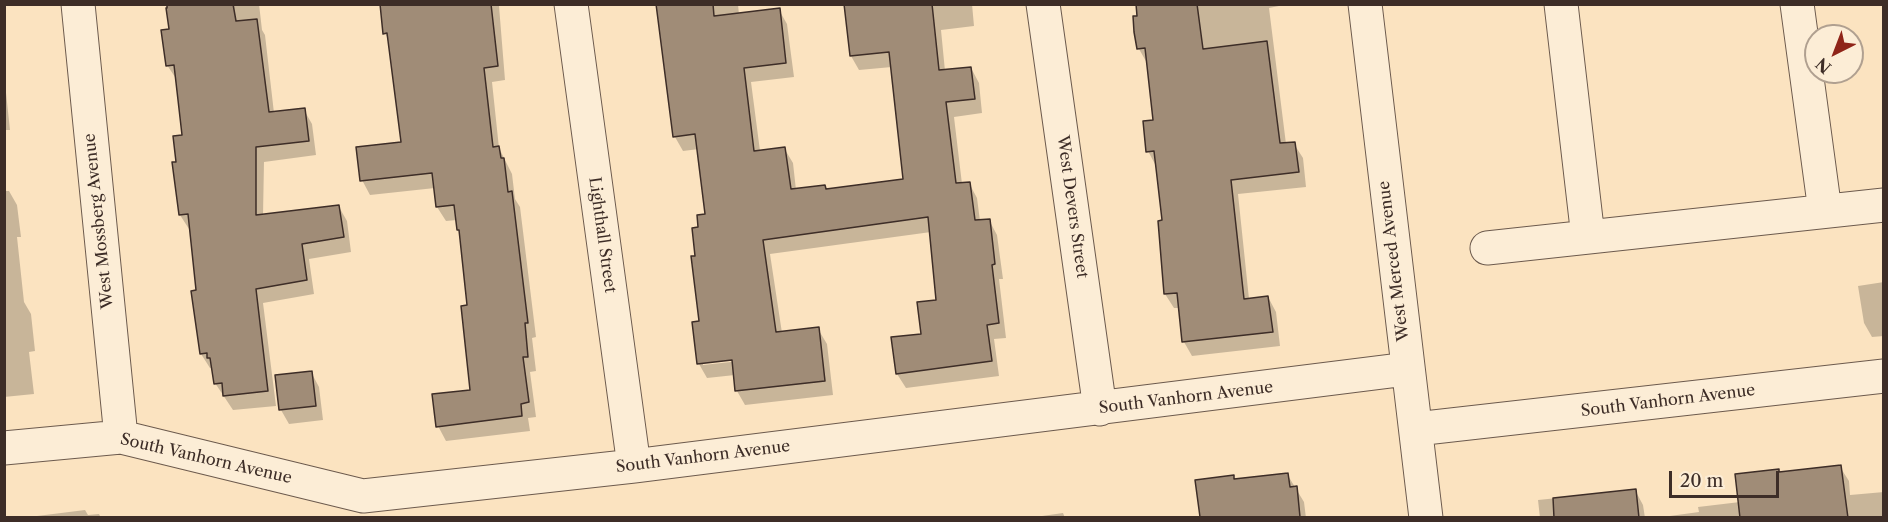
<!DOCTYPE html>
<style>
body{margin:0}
#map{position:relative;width:1888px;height:522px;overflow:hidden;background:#fbe3c0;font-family:"Libre Caslon Text",serif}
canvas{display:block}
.frame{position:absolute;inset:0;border:6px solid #3d2d27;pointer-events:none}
.north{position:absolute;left:1804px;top:24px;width:60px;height:60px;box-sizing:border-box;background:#fcedd6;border:2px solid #b0a090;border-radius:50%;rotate:222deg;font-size:16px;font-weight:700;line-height:24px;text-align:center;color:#3d2d27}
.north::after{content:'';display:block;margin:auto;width:21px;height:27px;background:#8f2418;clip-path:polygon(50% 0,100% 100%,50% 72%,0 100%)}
.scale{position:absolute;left:1669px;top:471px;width:110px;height:27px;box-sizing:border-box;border:3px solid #3d2d27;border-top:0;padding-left:8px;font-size:18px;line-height:21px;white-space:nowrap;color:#3d2d27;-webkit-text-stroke:4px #fcedd6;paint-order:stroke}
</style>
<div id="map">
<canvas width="1888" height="522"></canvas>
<div class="frame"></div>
<div class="north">N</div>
<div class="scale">20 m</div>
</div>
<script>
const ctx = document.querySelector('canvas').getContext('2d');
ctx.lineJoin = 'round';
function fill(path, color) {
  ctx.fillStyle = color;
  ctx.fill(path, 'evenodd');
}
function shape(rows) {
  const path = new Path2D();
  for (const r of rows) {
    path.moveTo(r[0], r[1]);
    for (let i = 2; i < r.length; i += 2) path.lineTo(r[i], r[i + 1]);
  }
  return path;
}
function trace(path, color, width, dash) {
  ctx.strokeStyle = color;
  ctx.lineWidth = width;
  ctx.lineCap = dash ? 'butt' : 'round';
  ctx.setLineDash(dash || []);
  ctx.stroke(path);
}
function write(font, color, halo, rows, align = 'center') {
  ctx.font = font + ' "Libre Caslon Text",serif';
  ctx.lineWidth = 6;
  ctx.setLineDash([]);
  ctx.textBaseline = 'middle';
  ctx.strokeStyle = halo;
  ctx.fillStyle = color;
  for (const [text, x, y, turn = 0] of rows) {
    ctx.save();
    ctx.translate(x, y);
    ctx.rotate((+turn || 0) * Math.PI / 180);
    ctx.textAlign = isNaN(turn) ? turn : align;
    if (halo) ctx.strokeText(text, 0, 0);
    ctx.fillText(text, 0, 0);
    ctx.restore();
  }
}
const shadow = shape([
 [167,4,259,4,262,30,265,35,274,113,304,110,312,124,316,155,264,162,263,216,339,207,347,221,351,252,309,259,314,294,263,303,276,406,233,410,215,383,213,368,210,368,201,354,198,291,191,229,189,229,180,215,174,164,177,164,184,136,177,80,167,65,170,30],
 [381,4,499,6,505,80,492,82,499,148,512,174,515,199,520,207,536,337,532,338,536,371,530,372,536,417,528,418,530,431,446,441,438,426,471,391,469,306,461,234,457,220,446,221,437,207,435,188,370,195,362,180,403,144,389,41,385,33],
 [657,4,738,4,739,15,779,10,787,24,794,77,751,82,760,151,784,148,793,163,796,190,824,186,827,190,905,180,892,67,859,70,851,56,845,4,972,4,974,26,941,30,945,71,971,68,979,83,982,113,954,117,962,184,969,183,977,198,980,221,989,220,997,235,1003,279,999,279,1006,338,994,339,999,376,906,388,897,374,893,338,923,335,938,301,931,232,770,254,782,333,818,329,827,344,833,395,745,405,737,391,735,375,707,378,699,364,694,323,701,322,697,257,706,215,699,149,683,151,675,137],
 [739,358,740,361,703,365,703,362],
 [1137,4,1289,4,1269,8,1286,144,1294,144,1303,158,1306,187,1238,194,1249,299,1268,297,1276,312,1280,346,1192,356,1184,342,1180,308,1174,308,1165,294,1159,222,1164,222,1156,166,1148,151,1155,122,1147,63,1139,49,1136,32,1139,17],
 [4,74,10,130,4,130],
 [4,187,5,191,9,191,17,205,21,237,17,237,24,302,31,314,35,351,29,352,34,394,4,397],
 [1884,282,1884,336,1872,337,1864,323,1858,286],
 [311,372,319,387,323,420,289,424,281,410,277,376],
 [1840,467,1849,481,1850,495,1884,492,1884,518,1655,518,1699,512,1698,507,1740,502,1780,474],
 [1287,474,1304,502,1306,518,1219,518,1241,515,1201,518,1197,481,1235,480],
 [1635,490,1643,505,1645,518,1540,518,1538,500],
 [85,510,88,515,99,514,101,518,21,518],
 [1063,513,1065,518,1035,517]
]);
const building = shape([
 [167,4,233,4,236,21,257,19,269,112,305,108,309,141,256,147,256,215,339,205,344,237,302,244,307,280,256,289,268,391,223,396,222,383,214,384,210,358,207,358,207,353,200,354,191,291,196,290,188,214,179,215,172,162,176,162,173,136,182,135,174,65,166,66,161,30,169,29,166,8,167,8,167,4],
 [380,4,491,4,498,66,484,68,493,147,499,146,501,158,504,158,508,192,512,191,528,323,525,323,528,357,523,357,529,402,521,404,522,416,436,427,432,394,470,390,461,306,467,305,459,230,457,230,454,205,436,207,432,173,360,181,356,147,401,142,387,33,383,34,380,4],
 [656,4,713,4,714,16,780,8,786,63,744,68,754,151,785,147,791,189,825,185,826,189,903,179,889,52,850,56,844,4,932,4,939,70,971,67,975,99,946,102,956,183,970,182,975,220,990,219,995,264,992,265,999,323,987,325,992,361,896,374,891,337,921,334,917,302,936,300,928,217,763,240,776,332,819,327,825,381,735,391,732,360,697,364,692,322,699,321,691,256,695,256,692,228,698,227,697,215,705,214,695,134,673,137,656,4],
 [1136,4,1197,4,1203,49,1267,41,1280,143,1295,142,1299,172,1231,180,1244,299,1268,296,1273,332,1182,342,1177,293,1164,294,1158,221,1162,220,1154,151,1146,152,1143,121,1153,120,1145,48,1137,49,1134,32,1133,16,1137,16,1136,4],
 [312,371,316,406,279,410,275,375,312,371],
 [1841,465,1848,518,1740,518,1735,474,1779,469,1779,472,1841,465],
 [1288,473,1290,487,1297,486,1300,517,1200,517,1195,480,1234,475,1234,479,1288,473],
 [1636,489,1639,518,1554,518,1553,498,1636,489]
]);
const minor = shape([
 [78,4,121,437],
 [571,4,634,466],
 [1043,4,1100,409],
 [1365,4,1426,518],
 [1561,4,1588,237],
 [1797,4,1825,211],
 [1487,248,1884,205],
 [1416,429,1884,376],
 [4,448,121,437,363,496,634,466,1407,369]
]);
const streetNames = [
 ["West Devers Street",1072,207,82],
 ["West Mossberg Avenue",99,221,-96],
 ["Lighthall Street",602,235,82],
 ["West Merced Avenue",1394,261,-97],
 ["South Vanhorn Avenue",1186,398,-7],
 ["South Vanhorn Avenue",1668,401,-7],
 ["South Vanhorn Avenue",703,457,-7],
 ["South Vanhorn Avenue",206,459,13]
];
fill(shadow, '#0003');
fill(building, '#a08c77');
trace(building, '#3d2d27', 1.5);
trace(minor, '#6c5a4d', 35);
trace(minor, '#fcedd6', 33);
write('16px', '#3d2d27', '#fcedd6', streetNames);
</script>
